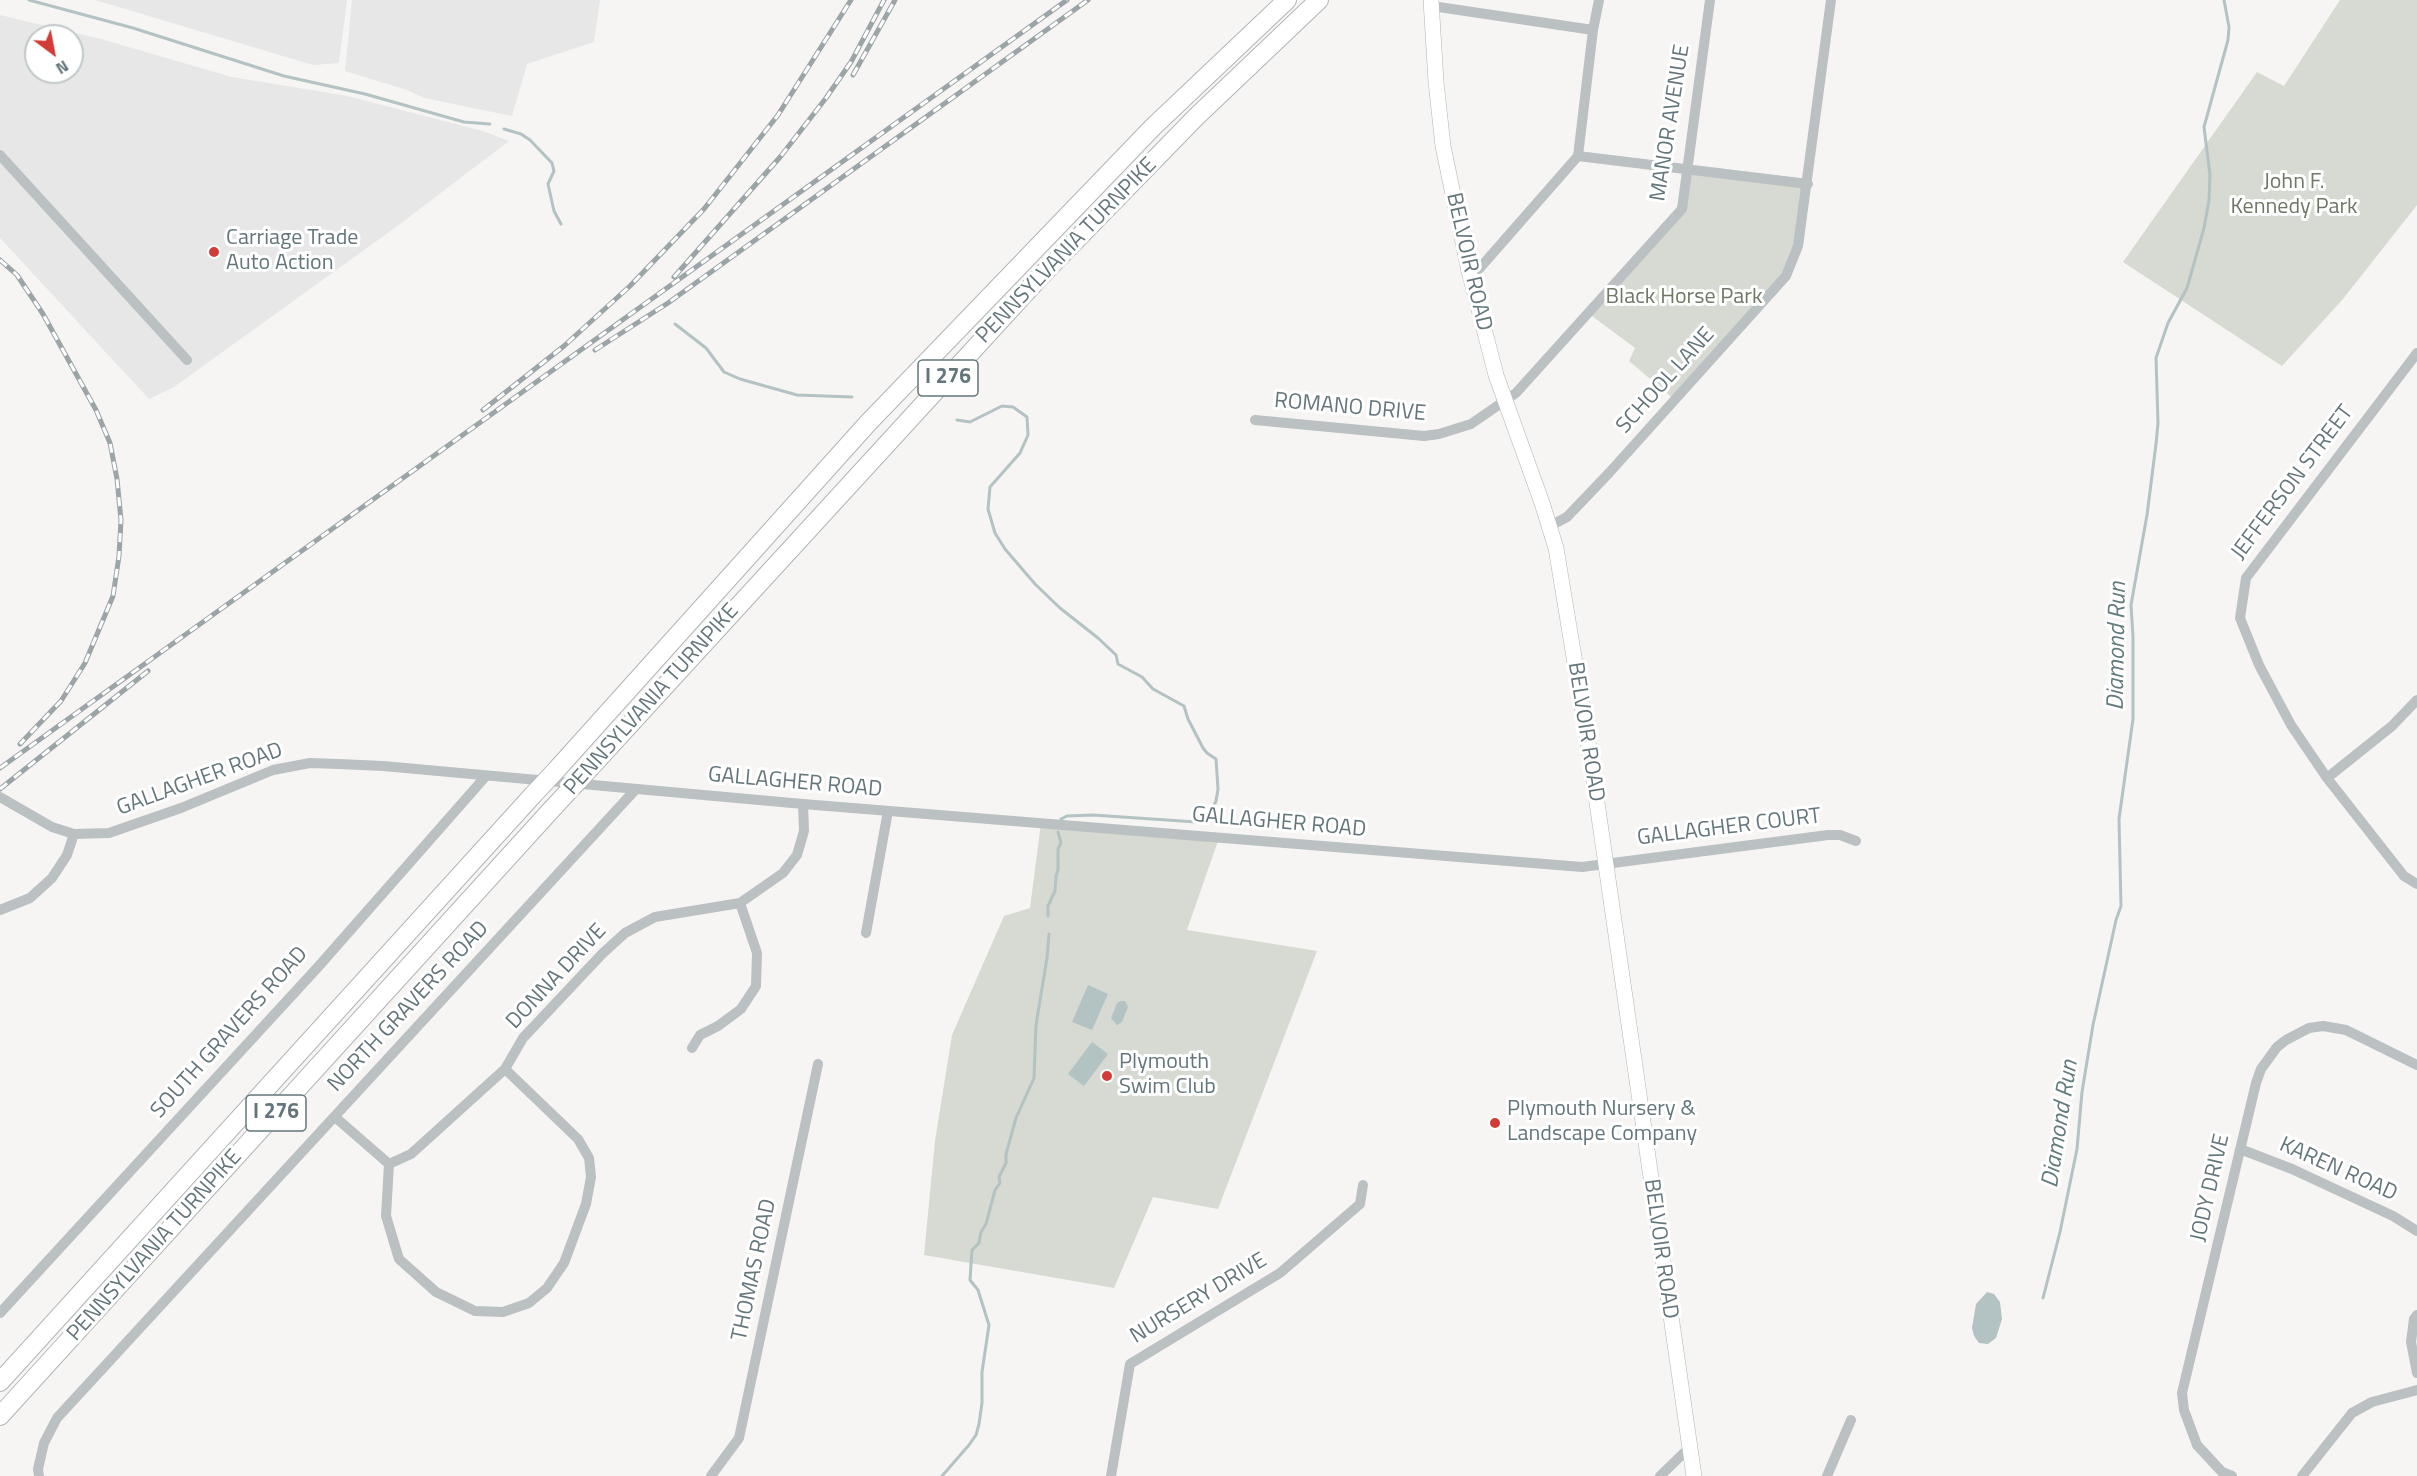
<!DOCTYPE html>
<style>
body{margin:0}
#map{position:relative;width:2417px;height:1476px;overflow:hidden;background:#f6f5f3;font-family:"Titillium Web",sans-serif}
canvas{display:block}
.north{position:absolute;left:24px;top:24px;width:60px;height:60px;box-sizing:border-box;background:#fff;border:2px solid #c1c8ca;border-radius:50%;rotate:148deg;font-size:16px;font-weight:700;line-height:24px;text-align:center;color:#64767b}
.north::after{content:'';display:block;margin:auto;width:21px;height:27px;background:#d23b36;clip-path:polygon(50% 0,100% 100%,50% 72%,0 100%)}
</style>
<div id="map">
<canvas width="2417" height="1476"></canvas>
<div class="north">N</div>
</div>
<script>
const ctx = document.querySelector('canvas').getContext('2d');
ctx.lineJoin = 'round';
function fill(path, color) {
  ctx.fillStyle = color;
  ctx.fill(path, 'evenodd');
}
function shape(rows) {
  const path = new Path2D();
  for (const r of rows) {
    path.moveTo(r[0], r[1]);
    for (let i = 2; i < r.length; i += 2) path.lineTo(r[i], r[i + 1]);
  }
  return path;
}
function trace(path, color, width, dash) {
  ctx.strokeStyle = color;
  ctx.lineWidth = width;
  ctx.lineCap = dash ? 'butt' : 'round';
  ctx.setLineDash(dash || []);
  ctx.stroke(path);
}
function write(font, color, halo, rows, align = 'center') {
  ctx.font = font + ' "Titillium Web",sans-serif';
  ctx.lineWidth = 6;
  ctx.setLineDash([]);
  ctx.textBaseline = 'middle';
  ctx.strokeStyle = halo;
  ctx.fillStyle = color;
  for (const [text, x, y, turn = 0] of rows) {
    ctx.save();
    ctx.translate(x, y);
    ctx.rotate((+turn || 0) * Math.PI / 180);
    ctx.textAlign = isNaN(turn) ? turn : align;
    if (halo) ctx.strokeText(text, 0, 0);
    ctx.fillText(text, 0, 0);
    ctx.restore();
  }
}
const built = shape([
 [95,0,347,0,339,63,313,65],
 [352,0,600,0,594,42,527,64,512,116,424,98,407,90,345,71],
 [0,15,101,39,232,77,347,96,483,131,509,141,396,227,174,387,149,399,0,238],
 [36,36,72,36,72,72,36,72]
]);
const green = shape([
 [2340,0,2417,0,2417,205,2343,299,2282,366,2123,262,2257,72,2284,86],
 [1687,169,1808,184,1786,276,1675,400,1629,361,1635,348,1588,313,1682,209],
 [1041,823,1219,838,1187,930,1317,951,1218,1209,1153,1197,1114,1288,924,1255,935,1141,952,1035,1004,916,1030,908]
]);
const water = shape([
 [1088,985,1108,994,1092,1030,1072,1022],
 [1121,1001,1125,1001,1128,1007,1122,1022,1117,1025,1111,1018,1117,1003],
 [1092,1042,1108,1054,1084,1086,1068,1074],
 [1987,1292,1994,1294,2000,1302,2002,1319,1996,1338,1988,1344,1979,1343,1974,1336,1972,1328,1976,1304]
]);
const stream = shape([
 [29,0,133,28,284,76,365,94,464,122,490,124],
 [504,129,521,134,530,140,552,163,554,171,548,184,554,211,561,224],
 [675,324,706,348,724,372,740,379,797,395,852,397],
 [957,420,970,422,1002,406,1013,407,1027,417,1028,435,1020,453,990,487,988,509,995,533,1005,549,1035,584,1060,608,1098,638,1116,655,1118,664,1142,677,1153,689,1184,706,1188,719,1203,748,1207,753,1216,759,1218,789,1216,801,1208,818,1196,822,1093,815,1067,816,1061,819],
 [1048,916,1048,906,1055,891,1056,876,1058,870,1058,849,1061,843,1058,832],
 [2043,1298,2060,1232,2077,1149,2082,1092,2093,1025,2116,920,2121,906,2119,819,2133,719,2133,637,2131,605,2147,515,2156,444,2158,423,2156,358,2168,323,2187,288,2204,228,2209,200,2210,175,2204,127,2228,40,2229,27,2224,0],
 [942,1476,969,1445,976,1435,979,1424,982,1403,982,1372,989,1325,978,1290,970,1280,972,1250,979,1243,981,1232,986,1224,995,1190,1000,1183,999,1177,1006,1163,1006,1154,1016,1118,1034,1078,1036,1025,1047,958,1049,934]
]);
const street = shape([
 [1432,6,1593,30],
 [0,155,187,360],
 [1578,156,1808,184],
 [1469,271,1479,269,1578,156,1593,30,1599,0],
 [2417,353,2246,578,2240,618,2259,665,2291,725,2327,778,2404,876,2417,884],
 [1255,420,1424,436,1439,434,1471,424,1516,393,1682,209,1710,0],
 [1550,526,1567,517,1609,473,1786,276,1798,246,1831,0],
 [2327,778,2392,726,2417,700],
 [0,797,52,827,74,834,109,833,181,808,273,770,310,763,339,764,383,766,803,804,1582,867,1828,835,1840,835,1856,841],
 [0,910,30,898,52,878,67,855,74,834],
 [866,933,888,811],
 [692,1048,700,1035,718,1026,741,1009,756,986,757,953,740,903],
 [335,1117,389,1164,411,1154,505,1069,523,1038,602,954,625,933,655,917,740,903,783,873,797,855,804,831,803,804],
 [2240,1149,2292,1169,2393,1216,2417,1231],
 [389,1164,386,1216,399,1259,436,1292,475,1311,503,1312,529,1303,547,1288,564,1263,586,1204,591,1177,589,1158,578,1139,505,1069],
 [0,1313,318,967,486,776],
 [2417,1315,2414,1319,2411,1342,2417,1373],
 [39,1476,38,1469,44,1443,57,1418,636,789],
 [711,1476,739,1438,818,1064],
 [1111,1476,1130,1364,1280,1273,1360,1204,1363,1185],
 [1660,1476,1689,1448],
 [1827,1476,1851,1420],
 [2232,1476,2222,1472,2197,1445,2184,1410,2182,1393,2256,1083,2261,1069,2277,1047,2286,1040,2309,1028,2323,1026,2346,1030,2417,1065],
 [2302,1476,2352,1413,2372,1402,2417,1390]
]);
const secondary = shape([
 [1431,0,1436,82,1443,146,1469,271,1496,375,1542,503,1556,548,1590,754,1694,1476]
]);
const highway = shape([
 [559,767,868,423,1153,127,1287,0],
 [590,768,1040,277,1196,117,1319,0],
 [0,1382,532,796],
 [0,1416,552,809]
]);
const rail = shape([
 [853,75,895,0],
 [0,260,17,275,43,314,96,410,110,443,117,479,121,520,119,556,113,596,85,663,61,701,20,744],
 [674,277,781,156,826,98,851,62,884,0],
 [595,350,668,303,1088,0],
 [483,410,564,346,630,286,704,209,778,115,851,0],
 [0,768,1067,0],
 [0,789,148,671]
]);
const highwayBridge = shape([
 [532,796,559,767],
 [552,809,590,768]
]);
const markers = [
 [214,252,6,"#d23b36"],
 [1107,1076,6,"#d23b36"],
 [1495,1123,6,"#d23b36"]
];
const shields = [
 [948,378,60],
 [276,1113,60]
];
const shieldNames = [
 ["I 276",948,378],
 ["I 276",276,1113]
];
const streetNames = [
 ["MANOR AVENUE",1671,123,-81],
 ["PENNSYLVANIA TURNPIKE",1067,251,-46],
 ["BELVOIR ROAD",1468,262,77],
 ["SCHOOL LANE",1666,381,-48],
 ["ROMANO DRIVE",1350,408,5],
 ["JEFFERSON STREET",2293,483,-53],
 ["PENNSYLVANIA TURNPIKE",652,700,-48],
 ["BELVOIR ROAD",1585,732,81],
 ["GALLAGHER ROAD",200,780,-20],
 ["GALLAGHER ROAD",795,783,5],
 ["GALLAGHER ROAD",1279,823,5],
 ["GALLAGHER COURT",1729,828,-7],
 ["DONNA DRIVE",557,977,-47],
 ["NORTH GRAVERS ROAD",409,1007,-47],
 ["SOUTH GRAVERS ROAD",230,1033,-48],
 ["KAREN ROAD",2338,1170,24],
 ["JODY DRIVE",2211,1188,-77],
 ["PENNSYLVANIA TURNPIKE",155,1246,-48],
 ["BELVOIR ROAD",1660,1249,82],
 ["THOMAS ROAD",755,1270,-78],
 ["NURSERY DRIVE",1199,1299,-31]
];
const parkNames = [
 ["John F.",2294,183],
 ["Kennedy Park",2294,208],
 ["Black Horse Park",1684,298]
];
const poiNames = [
 ["Carriage Trade",226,239],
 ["Auto Action",226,264],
 ["Plymouth",1119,1063],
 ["Swim Club",1119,1088],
 ["Plymouth Nursery &",1507,1110],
 ["Landscape Company",1507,1135]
];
const waterNames = [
 ["Diamond Run",2118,646,-89],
 ["Diamond Run",2061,1124,-81]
];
fill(built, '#e6e7e6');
fill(green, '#d6dad2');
fill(water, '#b3c2c3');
trace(stream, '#b3c2c3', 3);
trace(secondary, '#adb5b7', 16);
trace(highway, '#b1b5b7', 20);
trace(street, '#bbc0c2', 10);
trace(secondary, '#fff', 15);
trace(highway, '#fff', 18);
trace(rail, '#9ba4a7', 5);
trace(rail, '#fff', 3, [9]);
trace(highwayBridge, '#b1b5b7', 20, []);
trace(highwayBridge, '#fff', 18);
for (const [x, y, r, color] of markers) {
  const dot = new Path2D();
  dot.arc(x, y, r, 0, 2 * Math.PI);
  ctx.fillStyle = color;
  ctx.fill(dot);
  trace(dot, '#fff', 2);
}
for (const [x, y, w] of shields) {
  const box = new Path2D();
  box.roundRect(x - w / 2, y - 18, w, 36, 4.5);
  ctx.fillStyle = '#fff';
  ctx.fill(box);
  trace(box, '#64767b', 1.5);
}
write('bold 21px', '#64767b', null, shieldNames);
write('22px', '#64767b', '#fff', streetNames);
write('22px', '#6d7966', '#fff', parkNames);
write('22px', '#64767b', '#fff', poiNames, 'left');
write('italic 24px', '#637b7d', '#fff', waterNames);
</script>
